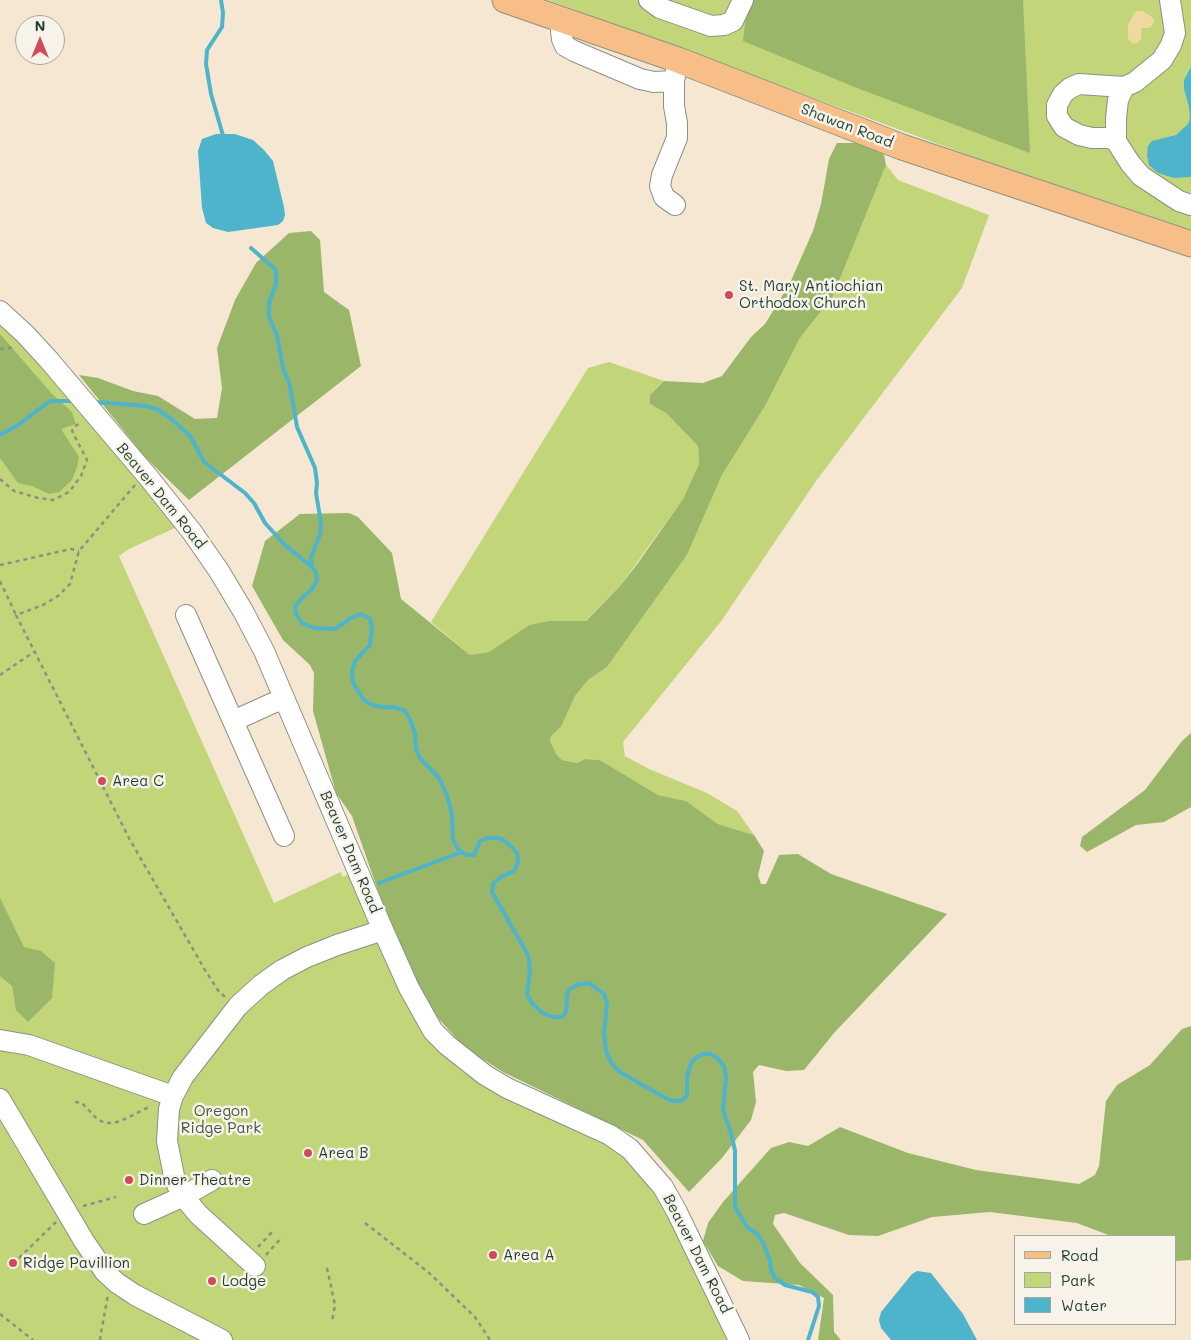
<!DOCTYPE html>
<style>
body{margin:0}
#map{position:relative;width:1191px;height:1340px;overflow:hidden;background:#f5e7d2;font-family:Mali,sans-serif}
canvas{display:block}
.legend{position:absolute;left:1014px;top:1235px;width:162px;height:90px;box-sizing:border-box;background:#f7f3e8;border:1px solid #a1aaa0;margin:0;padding:6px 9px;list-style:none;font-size:15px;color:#1f3d34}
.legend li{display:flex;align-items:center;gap:10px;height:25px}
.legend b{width:25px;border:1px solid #a1aaa0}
.north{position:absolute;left:15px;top:15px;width:50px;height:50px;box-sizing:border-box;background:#f7f3e8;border:1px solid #a1aaa0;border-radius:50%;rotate:0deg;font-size:14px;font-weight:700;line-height:20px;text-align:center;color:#1f3d34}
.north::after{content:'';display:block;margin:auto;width:18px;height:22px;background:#d1495b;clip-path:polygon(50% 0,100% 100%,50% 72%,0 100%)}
</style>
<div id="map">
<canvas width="1191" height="1340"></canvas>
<ul class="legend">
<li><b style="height:6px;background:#f7be88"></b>Road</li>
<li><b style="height:14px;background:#c2d579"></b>Park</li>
<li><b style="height:14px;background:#4db4cc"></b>Water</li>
</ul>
<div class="north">N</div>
</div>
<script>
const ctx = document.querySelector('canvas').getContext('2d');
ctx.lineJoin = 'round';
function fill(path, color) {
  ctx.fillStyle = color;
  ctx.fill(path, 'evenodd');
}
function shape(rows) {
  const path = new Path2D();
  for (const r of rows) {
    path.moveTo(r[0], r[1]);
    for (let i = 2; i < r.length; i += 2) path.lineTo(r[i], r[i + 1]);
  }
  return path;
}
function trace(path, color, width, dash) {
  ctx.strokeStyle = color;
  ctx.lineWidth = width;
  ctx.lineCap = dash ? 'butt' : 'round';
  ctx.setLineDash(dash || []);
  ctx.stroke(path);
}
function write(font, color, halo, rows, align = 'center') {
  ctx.font = font + ' Mali,sans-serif';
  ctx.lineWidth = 5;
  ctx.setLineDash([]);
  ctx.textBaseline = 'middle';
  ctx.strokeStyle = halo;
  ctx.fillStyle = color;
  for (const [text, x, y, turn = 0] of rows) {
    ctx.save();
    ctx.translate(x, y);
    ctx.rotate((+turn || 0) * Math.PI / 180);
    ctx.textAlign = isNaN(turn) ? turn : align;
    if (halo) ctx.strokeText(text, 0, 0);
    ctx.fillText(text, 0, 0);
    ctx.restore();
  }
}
const green = shape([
 [548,0,1191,0,1191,233,1014,172],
 [886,165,898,180,989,215,962,288,816,481,722,620,623,742,625,756,649,769,707,793,737,811,754,835,718,824,686,801,658,795,600,760,585,759,577,763,562,760,555,754,550,741,551,736,561,727,575,696,588,680,607,667,687,555,722,475,765,406,800,338,833,296],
 [0,320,20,337,177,527,129,549,119,556,274,903,341,872,342,877,351,874,440,1051,459,1069,479,1082,607,1143,640,1169,670,1216,730,1340,0,1340],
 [609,362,664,381,650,395,650,404,666,413,698,446,699,464,683,499,620,586,585,621,549,621,529,625,489,652,470,655,431,622,588,368]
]);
const forest = shape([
 [748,0,1023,0,1030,153,857,88,743,41],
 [837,143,857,143,875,150,884,155,886,165,833,296,800,338,765,406,722,475,687,555,607,667,588,680,575,696,561,727,551,736,550,741,556,754,562,760,577,763,585,759,600,760,658,795,686,801,718,824,754,835,764,851,758,875,761,884,766,884,779,855,798,854,831,874,947,914,834,1033,804,1070,786,1071,759,1065,753,1072,756,1102,751,1120,722,1158,689,1192,643,1140,503,1072,464,1047,430,1009,385,911,352,816,336,793,313,711,314,673,310,665,283,640,252,586,265,541,300,514,349,513,358,517,392,553,401,599,470,655,489,652,529,625,549,621,586,621,620,586,638,563,683,499,699,464,698,446,666,413,650,404,650,395,664,381,703,383,722,376,751,337,765,324,790,283,813,231,821,204,829,159],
 [311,231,320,240,324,292,349,310,361,366,189,500,145,457,79,375,98,378,133,391,158,396,195,419,217,418,222,388,217,348,235,300,256,263,289,233],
 [0,334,52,394,72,412,76,424,61,429,79,457,77,467,72,480,59,492,49,494,32,486,18,483,0,458],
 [1191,733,1191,807,1164,822,1136,825,1087,852,1080,846,1082,837,1145,790,1182,741],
 [0,898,24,947,41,951,55,963,52,998,28,1022,16,1010,12,986,0,976],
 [1191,1026,1191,1260,1175,1261,1175,1236,1111,1236,1077,1223,990,1212,932,1217,878,1236,849,1235,784,1213,775,1215,773,1224,800,1263,833,1295,834,1332,841,1340,818,1340,824,1298,799,1285,743,1281,718,1266,703,1241,708,1223,723,1202,771,1148,789,1142,808,1146,840,1127,908,1153,976,1170,1079,1184,1095,1175,1099,1166,1106,1101,1117,1085,1150,1065,1182,1029]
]);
const sand = shape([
 [1136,11,1142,11,1149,15,1153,18,1154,22,1150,28,1142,28,1141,39,1137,43,1133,44,1128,39,1128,24]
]);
const water = shape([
 [1191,67,1191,177,1174,178,1158,173,1149,165,1147,155,1148,146,1152,141,1176,135,1188,124,1190,118,1189,107,1184,89,1184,80],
 [216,134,235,134,253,140,264,150,273,161,284,207,285,215,283,221,278,225,228,232,213,228,206,223,202,208,198,151,202,139],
 [917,1271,931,1273,963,1314,977,1340,891,1340,881,1328,879,1320,881,1312,912,1274]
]);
const stream = shape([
 [221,0,223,13,222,27,207,50,206,64,211,94,224,139],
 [251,248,276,270,276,284,269,303,269,317,277,335,283,368,290,386,297,427,315,468,317,483,316,493,321,523,320,534,311,558,312,567],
 [94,402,146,406,157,409,174,421,191,437,204,462,245,493,254,503,265,523,285,545,312,567,316,573,317,580,312,589,301,599,295,607,296,614,302,623,314,628,335,629,351,618,361,614,370,619,372,627,370,645,355,661,352,672,353,682,358,691,364,700,370,704,380,707,394,707,405,711,410,719,415,734,416,749,420,758,439,778,447,795,452,815,453,840,458,849,466,855,474,855,480,841,487,838,500,838,510,845,517,853,518,863,514,871,501,877,493,884,492,892,528,955,530,970,527,994,532,1003,541,1012,552,1017,562,1017,566,1012,567,994,570,989,577,985,589,983,596,988,604,994,607,1004,604,1033,606,1051,612,1064,620,1072,660,1095,672,1101,681,1101,687,1096,687,1078,690,1066,694,1059,703,1054,711,1054,717,1058,724,1066,726,1077,723,1110,732,1137,735,1151,735,1207,747,1227,757,1234,762,1241,770,1260,771,1270,775,1278,785,1285,812,1292,818,1297,819,1306,808,1340],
 [0,435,18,425,50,401,75,401],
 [379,883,462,852]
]);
const path = shape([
 [0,349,16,347],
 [0,479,14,491,38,498,53,500,69,492,81,476,87,460,72,431,74,427,80,423],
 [135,485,79,551,70,584,58,596,43,605,16,615,130,840,205,970,219,992,225,997],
 [0,565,71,549,79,551],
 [0,581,16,615],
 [0,675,34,652],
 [75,1102,82,1103,97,1119,105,1123,114,1123,125,1119,151,1106],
 [83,1206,116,1197],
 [365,1223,428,1272,475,1317,490,1340],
 [258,1247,274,1230],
 [266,1255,282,1237],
 [19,1258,56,1222],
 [327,1268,335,1305,332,1321],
 [0,1314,33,1340],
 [101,1340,100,1338,108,1295]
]);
const minor = shape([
 [649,0,660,8,711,26,724,25,733,21,743,0],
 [1170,0,1175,33,1171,45,1162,60,1135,82,1124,87,1079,84,1070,88,1063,94,1057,105,1057,116,1064,127,1079,135,1092,138,1110,138,1116,141,1130,163,1141,176,1179,201,1191,205],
 [564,20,561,31,562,39,565,46,574,51,640,79,654,82,674,81],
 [1116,141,1116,118,1118,100,1124,87],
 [675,205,664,197,660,186,662,175,677,138,677,123,674,106,674,81,678,60],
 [0,311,25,334,48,359,149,478,192,532,219,571,243,611,264,651,383,930,409,988,433,1031,447,1045,485,1075,507,1088,610,1135,630,1149,663,1187,677,1212,739,1340],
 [186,615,284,836],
 [233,721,284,698],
 [0,1040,29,1045,173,1096],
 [0,1099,84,1241,105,1272,117,1283,135,1295,222,1340],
 [144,1214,184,1196,212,1180],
 [255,1266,198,1214,188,1202,178,1187,174,1176,167,1141,169,1109,173,1096,183,1077,238,1006,261,985,282,970,307,957,337,945,383,930]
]);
const major = shape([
 [505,0,678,60,902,147,1191,244]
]);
const markers = [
 [729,295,5,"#d1495b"],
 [102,781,5,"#d1495b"],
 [308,1153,5,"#d1495b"],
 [129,1180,5,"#d1495b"],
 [493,1255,5,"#d1495b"],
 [13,1263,5,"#d1495b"],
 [212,1281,5,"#d1495b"]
];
const streetNames = [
 ["Shawan Road",847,126,21],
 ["Beaver Dam Road",161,496,51],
 ["Beaver Dam Road",350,852,67],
 ["Beaver Dam Road",697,1254,63]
];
const poiNames = [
 ["St. Mary Antiochian",739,286],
 ["Orthodox Church",739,303],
 ["Area C",112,781],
 ["Area B",318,1153],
 ["Dinner Theatre",139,1180],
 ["Area A",503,1255],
 ["Ridge Pavillion",23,1263],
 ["Lodge",222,1281]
];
const parkNames = [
 ["Oregon",221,1111],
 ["Ridge Park",221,1128]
];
fill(green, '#c2d579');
fill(forest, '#99b669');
fill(sand, '#eeda9e');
fill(water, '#4db4cc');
trace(stream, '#4db4cc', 4);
trace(minor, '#8a9283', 22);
trace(major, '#8a9283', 27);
trace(path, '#8a9283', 2.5, [4, 4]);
trace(minor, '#fff', 20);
trace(major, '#f7be88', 25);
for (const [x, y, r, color] of markers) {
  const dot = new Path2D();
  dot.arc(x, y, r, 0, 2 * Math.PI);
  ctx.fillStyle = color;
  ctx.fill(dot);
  trace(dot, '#f7f3e8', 2);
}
write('15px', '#1f3d34', '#f7f3e8', streetNames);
write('15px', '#1f3d34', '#f7f3e8', poiNames, 'left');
write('15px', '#405b42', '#f7f3e8', parkNames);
</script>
